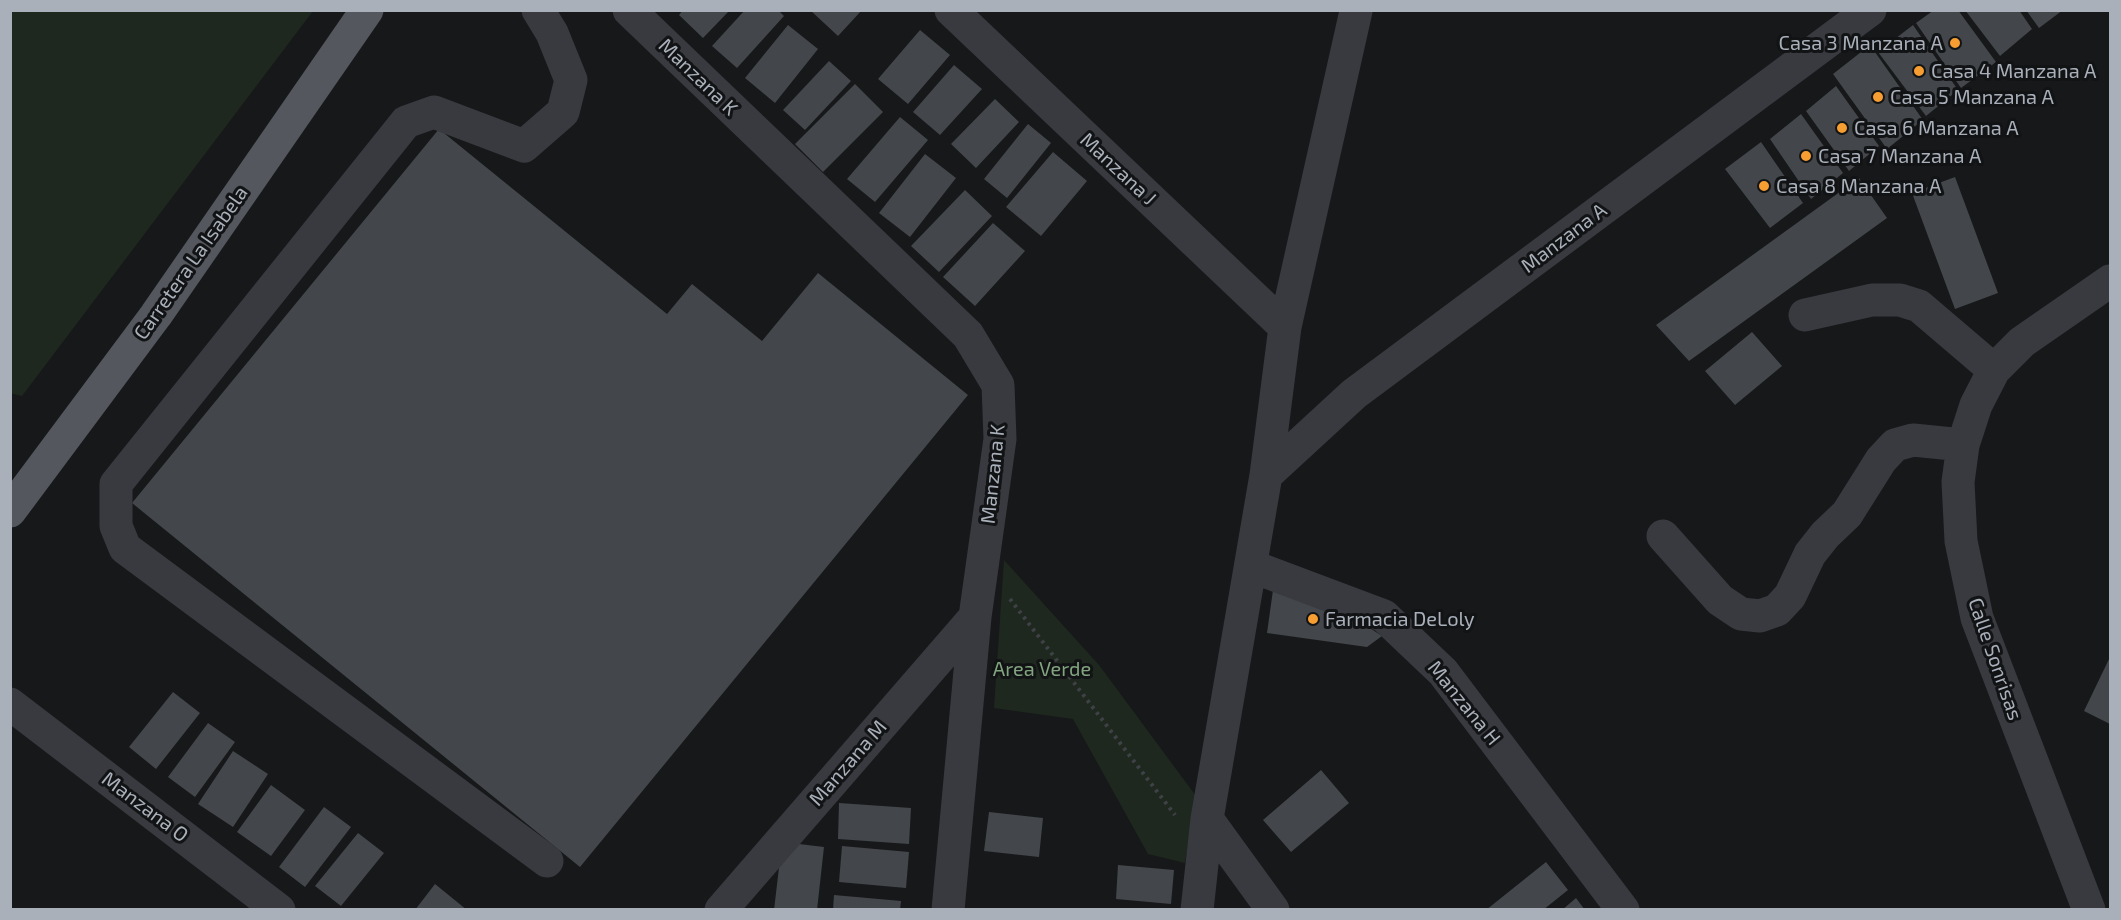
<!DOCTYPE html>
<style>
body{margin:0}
#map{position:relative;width:2121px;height:920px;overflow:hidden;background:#17181a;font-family:"Exo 2",sans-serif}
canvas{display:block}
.frame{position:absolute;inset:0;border:12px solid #a9b0ba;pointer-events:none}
</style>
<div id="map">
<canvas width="2121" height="920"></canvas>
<div class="frame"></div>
</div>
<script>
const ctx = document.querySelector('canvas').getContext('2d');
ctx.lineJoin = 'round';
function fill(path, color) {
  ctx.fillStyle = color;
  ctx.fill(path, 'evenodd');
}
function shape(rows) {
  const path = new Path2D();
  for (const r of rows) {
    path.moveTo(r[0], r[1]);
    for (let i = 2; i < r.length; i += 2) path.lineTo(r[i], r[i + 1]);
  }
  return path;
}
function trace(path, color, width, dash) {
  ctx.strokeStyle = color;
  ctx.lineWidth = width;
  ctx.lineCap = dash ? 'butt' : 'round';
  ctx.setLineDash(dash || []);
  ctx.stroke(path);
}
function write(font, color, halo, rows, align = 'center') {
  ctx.font = font + ' "Exo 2",sans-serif';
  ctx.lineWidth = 6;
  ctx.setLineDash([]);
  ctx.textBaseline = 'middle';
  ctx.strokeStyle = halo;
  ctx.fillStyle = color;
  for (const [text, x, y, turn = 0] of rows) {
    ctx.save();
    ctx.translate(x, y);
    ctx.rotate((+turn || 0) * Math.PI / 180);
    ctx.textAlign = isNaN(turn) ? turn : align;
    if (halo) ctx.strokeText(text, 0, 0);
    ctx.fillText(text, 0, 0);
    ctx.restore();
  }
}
const green = shape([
 [10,11,313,11,22,396,10,393],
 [1004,560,1099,665,1196,796,1185,863,1148,854,1073,719,994,708]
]);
const building = shape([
 [683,10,730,10,703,38,679,15],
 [745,10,778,10,784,16,737,68,712,46],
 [810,10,862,10,838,36],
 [1934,10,1958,10,1996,62,1961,88,1916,23],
 [1965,10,2019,10,2032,29,2000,56],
 [2026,10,2063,10,2039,28],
 [788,25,818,49,775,103,745,78],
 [1913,25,1958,90,1926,116,1878,52],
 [920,30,950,55,908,104,878,79],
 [1870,45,1923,120,1887,149,1833,74],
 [829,61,851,81,805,130,783,110],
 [954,65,982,89,940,135,913,112],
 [855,84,883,112,823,172,795,144],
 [1836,86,1879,146,1849,171,1806,111],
 [995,99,1019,122,976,168,951,144],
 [1801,114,1843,173,1811,199,1770,139],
 [900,117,928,140,875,202,847,179],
 [1028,124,1051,143,1007,198,984,179],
 [439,129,667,314,692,284,762,341,818,273,968,395,580,867,132,503],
 [1761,142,1803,203,1770,228,1725,169],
 [1053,152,1087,181,1041,236,1006,207],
 [925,154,956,178,910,237,879,213],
 [1955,177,1998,293,1955,309,1912,193],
 [1859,178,1887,218,1689,361,1656,325],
 [965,190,992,216,939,272,911,246],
 [993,223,1025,251,975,306,943,277],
 [1752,332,1782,366,1735,405,1705,371],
 [1273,590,1336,606,1382,636,1367,647,1267,633],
 [2110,657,2110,724,2084,711],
 [173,692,200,713,156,769,129,747],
 [208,723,235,742,195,797,168,777],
 [233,751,268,774,233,827,198,804],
 [1321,770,1349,803,1291,852,1263,820],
 [271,785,305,810,271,856,237,832],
 [839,803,911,808,909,844,838,839],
 [324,807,351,827,305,887,279,867],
 [989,812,1043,818,1039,857,984,851],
 [358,833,384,853,341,906,315,886],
 [782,842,824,847,817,910,774,910],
 [842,846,909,852,906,888,839,882],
 [1546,862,1568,890,1543,910,1486,910],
 [1118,865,1174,870,1171,904,1116,899],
 [435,884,467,910,415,910],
 [834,895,901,901,900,910,833,910],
 [1576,898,1585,910,1562,910]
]);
const path = shape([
 [1010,599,1175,815]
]);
const minor = shape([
 [538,10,552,33,571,80,563,112,524,146,434,112,406,122,116,484,116,526,125,548,547,861],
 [629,10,968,335,998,385,1000,439,975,617,948,910],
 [951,10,1285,327],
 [1805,315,1872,300,1900,300,1919,306,1994,370],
 [1266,475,1354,394,1870,10],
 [1663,536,1720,600,1741,614,1760,616,1777,610,1790,596,1810,554,1825,535,1847,514,1881,460,1895,445,1913,440,1963,445],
 [1251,566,1384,616,1443,672,1623,910],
 [10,704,279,910],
 [1207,819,1273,910],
 [721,910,975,617],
 [1197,910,1207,819,1266,475,1285,327,1356,11],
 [2089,910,1977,618,1961,541,1958,482,1963,445,1976,405,1994,370,2022,342,2110,281]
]);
const major = shape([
 [10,511,156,315,367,10]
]);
const markers = [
 [1955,43,6,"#f79e32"],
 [1919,71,6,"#f79e32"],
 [1878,97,6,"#f79e32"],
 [1842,128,6,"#f79e32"],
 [1806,156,6,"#f79e32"],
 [1764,186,6,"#f79e32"],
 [1313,619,6,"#f79e32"]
];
const poiNames = [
 ["Casa 3 Manzana A",1943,43,"right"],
 ["Casa 4 Manzana A",1931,71],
 ["Casa 5 Manzana A",1890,97],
 ["Casa 6 Manzana A",1854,128],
 ["Casa 7 Manzana A",1818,156],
 ["Casa 8 Manzana A",1776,186],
 ["Farmacia DeLoly",1325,619]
];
const streetNames = [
 ["Manzana K",698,77,44],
 ["Manzana J",1118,169,43],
 ["Manzana A",1564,238,-37],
 ["Carretera La Isabela",191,263,-55],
 ["Manzana K",993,474,-84],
 ["Calle Sonrisas",1995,659,71],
 ["Manzana H",1464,703,51],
 ["Manzana M",848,763,-49],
 ["Manzana O",145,807,37]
];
const parkNames = [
 ["Area Verde",1042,669]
];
fill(green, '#1f281f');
fill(building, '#43464a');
trace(path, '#3e4146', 4, [3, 4.5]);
trace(minor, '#383a3f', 33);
trace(major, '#54575e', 33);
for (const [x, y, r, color] of markers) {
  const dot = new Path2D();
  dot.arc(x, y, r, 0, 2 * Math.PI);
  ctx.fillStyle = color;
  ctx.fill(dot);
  trace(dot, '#121315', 2);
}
write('20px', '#a9b0ba', '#121315', poiNames, 'left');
write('20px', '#a9b0ba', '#121315', streetNames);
write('20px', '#82a580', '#121315', parkNames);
</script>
